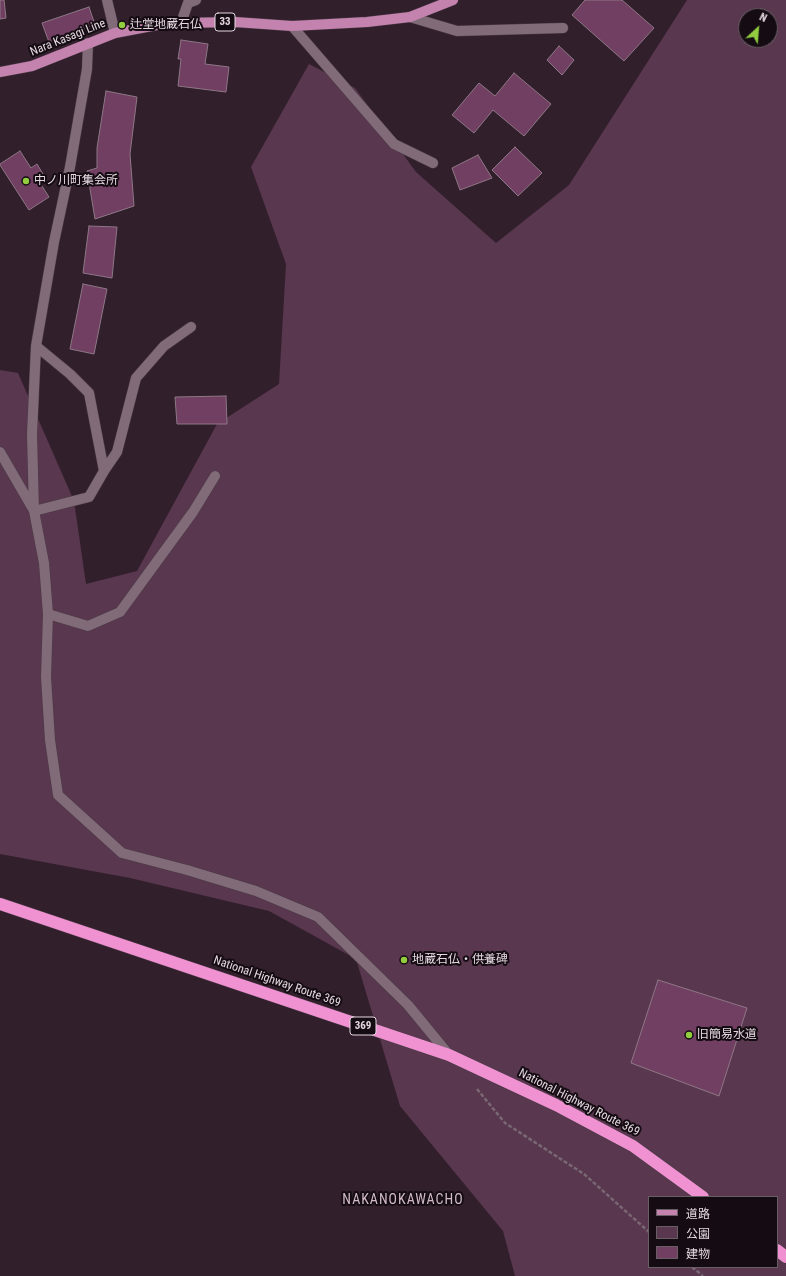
<!DOCTYPE html>
<meta charset="utf-8">
<style>
body{margin:0}
#map{position:relative;width:786px;height:1276px;overflow:hidden;background:#321f2c;font-family:"Roboto Condensed","Noto Sans JP",sans-serif}
canvas{display:block}
.legend{position:absolute;left:648px;top:1196px;width:130px;height:72px;box-sizing:border-box;background:#140c12;border:1px solid #685e64;margin:0;padding:5px 7px;list-style:none;font-size:12px;color:#e5d8e0}
.legend li{display:flex;align-items:center;gap:8px;height:20px}
.legend b{width:20px;border:1px solid #685e64}
.north{position:absolute;left:738px;top:8px;width:40px;height:40px;box-sizing:border-box;background:#140c12;border:1px solid #685e64;border-radius:50%;rotate:26deg;font-size:11px;font-weight:700;line-height:16px;text-align:center;color:#e5d8e0}
.north::after{content:'';display:block;margin:auto;width:14px;height:18px;background:#91cd3f;clip-path:polygon(50% 0,100% 100%,50% 72%,0 100%)}
</style>
<div id="map">
<canvas width="786" height="1276"></canvas>
<ul class="legend">
<li><b style="height:5px;background:#c482ae"></b>道路</li>
<li><b style="height:11px;background:#59374e"></b>公園</li>
<li><b style="height:11px;background:#703f61"></b>建物</li>
</ul>
<div class="north">N</div>
</div>
<script>
const ctx = document.querySelector('canvas').getContext('2d');
ctx.lineJoin = 'round';
function fill(path, color) {
  ctx.fillStyle = color;
  ctx.fill(path, 'evenodd');
}
function shape(rows) {
  const path = new Path2D();
  for (const r of rows) {
    path.moveTo(r[0], r[1]);
    for (let i = 2; i < r.length; i += 2) path.lineTo(r[i], r[i + 1]);
  }
  return path;
}
function trace(path, color, width, dash) {
  ctx.strokeStyle = color;
  ctx.lineWidth = width;
  ctx.lineCap = dash ? 'butt' : 'round';
  ctx.setLineDash(dash || []);
  ctx.stroke(path);
}
function write(font, color, halo, rows, align = 'center') {
  ctx.font = font + ' "Roboto Condensed","Noto Sans JP",sans-serif';
  ctx.lineWidth = 4;
  ctx.setLineDash([]);
  ctx.textBaseline = 'middle';
  ctx.strokeStyle = halo;
  ctx.fillStyle = color;
  for (const [text, x, y, turn = 0] of rows) {
    ctx.save();
    ctx.translate(x, y);
    ctx.rotate((+turn || 0) * Math.PI / 180);
    ctx.textAlign = isNaN(turn) ? turn : align;
    if (halo) ctx.strokeText(text, 0, 0);
    ctx.fillText(text, 0, 0);
    ctx.restore();
  }
}
const green = shape([
 [687,0,786,0,786,1276,515,1276,503,1231,400,1106,356,959,269,911,130,878,0,854,0,370,18,373,74,501,86,584,137,571,217,424,279,384,286,264,251,167,309,64,355,88,416,172,496,243,569,185],
 [746,16,770,16,770,40,746,40],
 [649,1197,777,1197,777,1267,649,1267]
]);
const building = shape([
 [0,0,4,0,6,18,0,19,0,0],
 [585,0,622,0,654,28,624,61,572,15,585,0],
 [89,7,95,25,49,42,42,23,89,7],
 [181,40,208,44,205,64,229,67,226,92,178,86,181,59,178,59,181,40],
 [559,46,574,60,562,75,547,60,559,46],
 [514,73,551,104,524,136,493,110,474,133,452,115,479,83,495,96,514,73],
 [106,91,137,97,130,154,134,206,95,219,87,171,97,168,97,148,106,91],
 [515,147,542,173,518,196,492,170,515,147],
 [20,151,31,168,37,164,46,179,40,183,49,197,29,210,0,165,0,164,20,151],
 [478,155,492,178,460,190,452,168,478,155],
 [89,226,117,227,112,278,83,273,89,226],
 [83,284,107,289,94,354,70,349,83,284],
 [226,396,227,424,177,424,175,397,226,396],
 [658,980,747,1008,719,1096,631,1063,658,980]
]);
const path = shape([
 [477,1089,505,1123,584,1174,649,1232],
 [692,1267,703,1276]
]);
const lane = shape([
 [181,23,188,3,196,0]
]);
const street = shape([
 [107,0,115,33],
 [410,17,457,31,563,28],
 [292,26,394,144,433,163],
 [88,43,87,69,70,167,54,242,36,346,32,434,34,511,44,563,48,614,46,677,50,740,58,795,122,853,187,870,256,891,318,917,408,1005,449,1055],
 [0,452,33,509],
 [104,471,117,452,136,378,164,346,191,327],
 [34,511,89,497,104,471,89,393,70,374,36,346],
 [48,614,88,626,120,612,193,512,215,476]
]);
const primary = shape([
 [0,72,32,66,115,33,157,25,181,23,235,22,292,26,367,22,410,17,453,0]
]);
const highway = shape([
 [0,904,449,1055,556,1105,633,1146,703,1197],
 [777,1250,786,1257]
]);
const markers = [
 [122,25,4,"#91cd3f"],
 [26,181,4,"#91cd3f"],
 [404,960,4,"#91cd3f"],
 [689,1035,4,"#91cd3f"]
];
const shields = [
 [225,22,20],
 [363,1026,26]
];
const shieldNames = [
 ["33",225,22],
 ["369",363,1026]
];
const poiNames = [
 ["辻堂地蔵石仏",130,25],
 ["中ノ川町集会所",34,181],
 ["地蔵石仏・供養碑",412,960],
 ["旧簡易水道",697,1035]
];
const streetNames = [
 ["Nara Kasagi Line",68,38,-22],
 ["National Highway Route 369",277,982,19],
 ["National Highway Route 369",579,1103,27]
];
const quarterNames = [
 ["NAKANOKAWACHO",403,1200]
];
fill(green, '#59374e');
fill(building, '#703f61');
trace(building, '#8e7786', 1);
trace(lane, '#4a3b45', 11);
trace(street, '#4a3b45', 11);
trace(primary, '#4a3b45', 11);
trace(highway, '#4a3b45', 13);
trace(path, '#796874', 2.5, [4, 2]);
trace(lane, '#816b79', 10);
trace(street, '#816b79', 10);
trace(primary, '#c482ae', 10);
trace(highway, '#f091d2', 12);
for (const [x, y, r, color] of markers) {
  const dot = new Path2D();
  dot.arc(x, y, r, 0, 2 * Math.PI);
  ctx.fillStyle = color;
  ctx.fill(dot);
  trace(dot, '#140c12', 1.5);
}
for (const [x, y, w] of shields) {
  const box = new Path2D();
  box.roundRect(x - w / 2, y - 9, w, 18, 3);
  ctx.fillStyle = '#140c12';
  ctx.fill(box);
  trace(box, '#e5d8e0', 1);
}
write('bold 11px', '#e5d8e0', null, shieldNames);
write('12px', '#e5d8e0', '#140c12', poiNames, 'left');
write('12px', '#e5d8e0', '#140c12', streetNames);
ctx.letterSpacing = '1px';
write('14px', '#d3baca', '#140c12', quarterNames);
ctx.letterSpacing = '0px';
</script>
